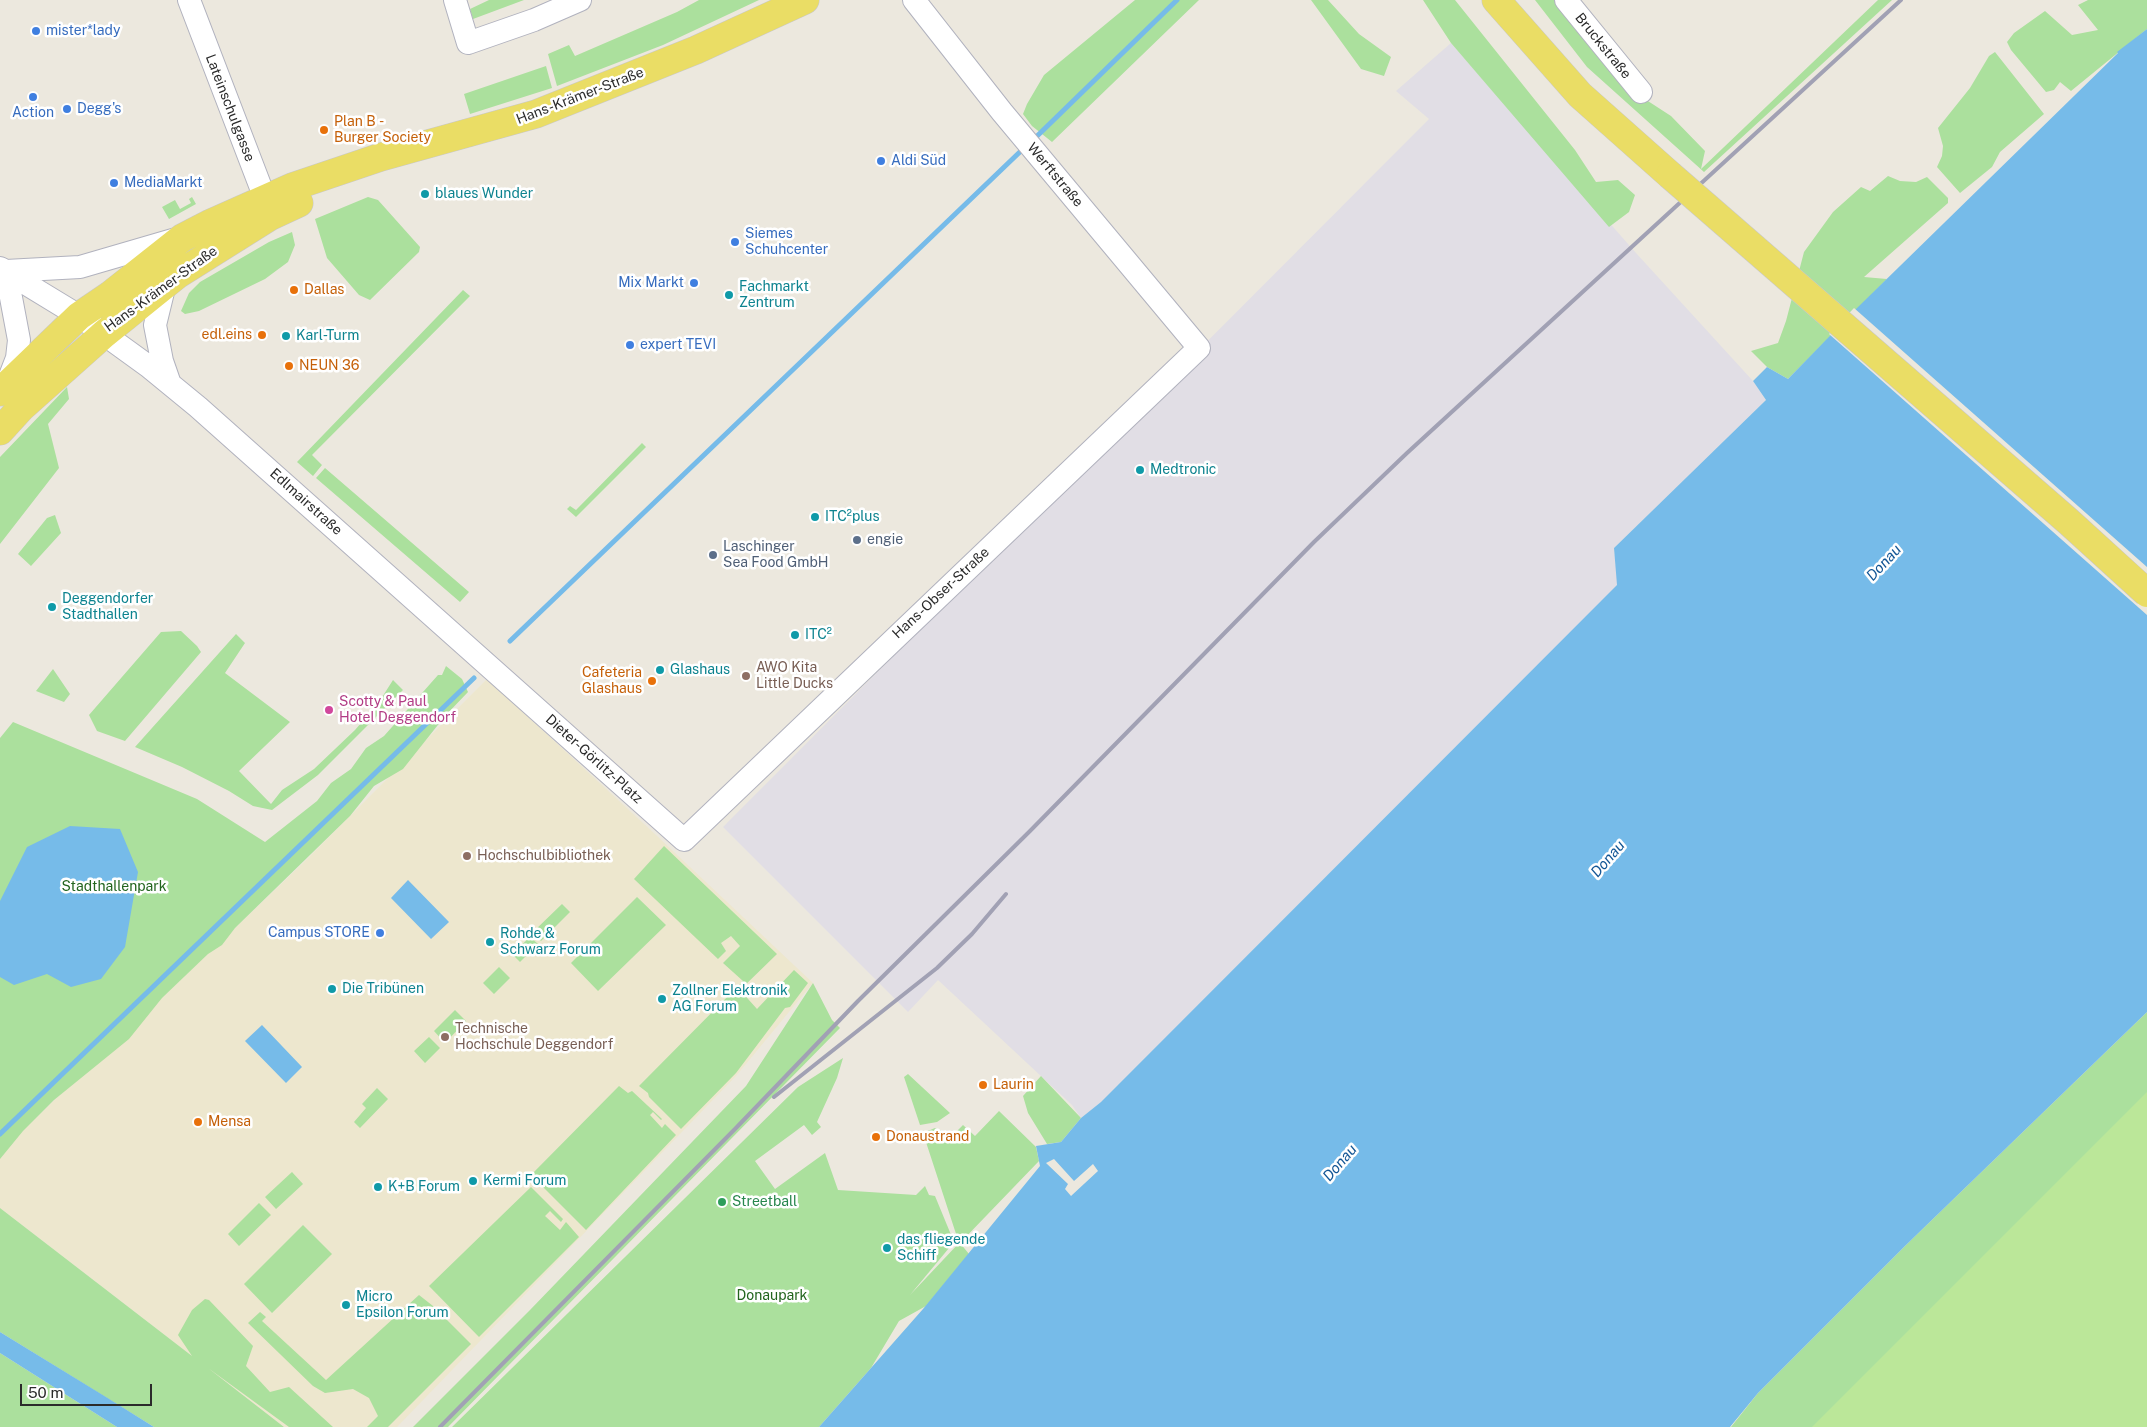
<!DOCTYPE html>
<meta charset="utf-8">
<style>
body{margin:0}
#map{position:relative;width:2147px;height:1427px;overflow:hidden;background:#ece8de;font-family:"Public Sans",sans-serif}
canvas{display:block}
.scale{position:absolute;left:20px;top:1384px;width:132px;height:22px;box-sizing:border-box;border:2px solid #2b2b2b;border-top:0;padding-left:6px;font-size:15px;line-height:18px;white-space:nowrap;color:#2b2b2b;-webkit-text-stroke:4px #fff;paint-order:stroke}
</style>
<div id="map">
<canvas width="2147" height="1427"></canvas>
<div class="scale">50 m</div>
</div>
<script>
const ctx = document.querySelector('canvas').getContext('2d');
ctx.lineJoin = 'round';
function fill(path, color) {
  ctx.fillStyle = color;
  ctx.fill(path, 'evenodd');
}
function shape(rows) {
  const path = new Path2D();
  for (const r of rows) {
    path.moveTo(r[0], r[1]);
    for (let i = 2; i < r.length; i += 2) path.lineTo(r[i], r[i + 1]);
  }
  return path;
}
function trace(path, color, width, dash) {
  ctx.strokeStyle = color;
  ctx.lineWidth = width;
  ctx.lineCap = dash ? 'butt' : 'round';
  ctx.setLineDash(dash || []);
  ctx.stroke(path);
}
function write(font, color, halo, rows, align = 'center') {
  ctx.font = font + ' "Public Sans",sans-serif';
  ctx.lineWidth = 5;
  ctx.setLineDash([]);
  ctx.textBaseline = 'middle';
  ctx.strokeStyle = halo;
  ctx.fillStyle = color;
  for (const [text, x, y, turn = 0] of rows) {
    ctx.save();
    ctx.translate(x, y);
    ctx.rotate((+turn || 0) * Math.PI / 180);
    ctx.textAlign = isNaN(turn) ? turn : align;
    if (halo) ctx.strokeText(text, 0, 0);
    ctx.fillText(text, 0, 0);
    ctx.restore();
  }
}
const industrial = shape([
 [1451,43,1636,253,1753,381,1766,400,1614,548,1618,585,1101,1102,1081,1118,1072,1105,938,980,908,1012,723,827,1429,119,1396,91]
]);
const education = shape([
 [487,679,656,835,813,983,736,1076,397,1427,284,1427,0,1208,0,1152,301,865]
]);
const green = shape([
 [489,0,524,0,473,19,470,9],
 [699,0,759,0,663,45,557,86,548,54,569,45,575,56,677,12],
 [1135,0,1199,0,1052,142,1032,126,1023,114,1027,104,1044,75],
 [1311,0,1328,0,1359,34,1391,57,1384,76,1361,69],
 [1423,0,1455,0,1575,150,1596,182,1618,180,1635,195,1629,212,1609,227,1451,43],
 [1535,0,1555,0,1634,92,1671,116,1705,151,1701,169,1878,0,1892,0,1704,172,1587,67],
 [2088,0,2147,0,2147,29,2071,91,2060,82,2054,90,2046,92,2011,50,2007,42,2014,33,2045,11,2072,35,2098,30,2078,5],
 [1995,52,2044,114,2000,152,1992,167,1960,193,1937,167,1942,156,1943,146,1938,128,1970,88,1989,56],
 [546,66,552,88,470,114,464,94],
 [1888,176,1900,181,1916,182,1927,177,1948,198,1948,203,1864,277,1887,279,1788,379,1767,367,1751,351,1778,343,1786,321,1804,252,1833,212,1861,187,1870,191],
 [192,197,196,204,169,219,162,207,175,200,180,209,191,203,189,199],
 [368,197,378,200,420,247,419,252,370,300,359,295,327,258,315,219],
 [292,232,295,245,288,262,265,279,199,311,185,314,181,311,189,293,200,282,269,242],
 [463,290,470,296,312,455,322,465,313,476,297,462],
 [67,387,69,399,48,424,59,468,0,544,0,457],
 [642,443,646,447,576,517,567,509,570,506,576,510],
 [325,468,469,592,460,602,316,478],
 [55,515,61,533,31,566,18,554,47,518],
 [181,631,197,646,201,652,125,741,97,731,89,715,161,632],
 [236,634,245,643,225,673,290,722,239,771,271,804,282,790,314,769,355,730,379,702,393,680,403,690,318,775,272,810,253,806,229,791,182,767,135,747],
 [446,666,462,679,468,692,445,716,403,769,374,786,350,816,235,928,222,945,208,954,162,998,129,1039,54,1100,23,1131,0,1159,0,738,13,722,197,799,265,842,317,801,331,783,351,769,366,748,384,736,438,675,442,675],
 [53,669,70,694,64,702,36,691],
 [664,846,777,954,740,990,757,1009,794,970,808,983,790,1007,785,1008,736,1073,681,1129,649,1097,648,1093,639,1086,743,981,723,963,740,946,731,936,721,943,726,951,718,959,634,879],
 [637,897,666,925,598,991,571,963],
 [562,904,570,912,541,941,533,932],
 [530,937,538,944,520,962,512,954],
 [499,967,510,978,494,994,483,983],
 [813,983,832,1020,840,1028,448,1427,413,1427,530,1310,746,1086],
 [455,1010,466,1021,445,1043,434,1031],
 [2147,1012,2147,1427,1731,1427,1758,1393,1906,1245],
 [429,1037,440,1048,425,1063,414,1051],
 [843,1058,837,1078,817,1122,821,1127,812,1135,804,1125,755,1161,775,1189,825,1153,838,1190,916,1195,925,1186,929,1195,935,1196,954,1242,910,1295,959,1243,923,1133,935,1128,952,1136,963,1125,975,1136,999,1111,1036,1147,1039,1161,960,1243,969,1254,926,1306,899,1321,871,1368,819,1427,452,1427,798,1087],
 [908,1074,950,1113,937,1122,920,1125,904,1077],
 [1041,1076,1081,1118,1061,1142,1047,1144,1028,1113,1023,1096],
 [619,1086,628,1093,632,1091,662,1119,661,1120,653,1112,650,1115,662,1128,665,1124,676,1135,586,1230,531,1175],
 [377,1088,388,1099,360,1128,354,1122,366,1108,362,1104],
 [292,1172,303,1184,276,1209,265,1197],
 [531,1187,563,1219,561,1222,550,1211,545,1216,560,1230,566,1222,579,1237,479,1337,429,1286],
 [259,1203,271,1215,239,1246,228,1234],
 [0,1208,192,1356,178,1335,192,1310,205,1299,209,1300,253,1346,246,1366,270,1392,289,1387,333,1427,289,1427,208,1368,284,1427,154,1427,0,1332],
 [303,1225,332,1254,272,1313,244,1284],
 [419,1295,433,1306,471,1344,388,1427,367,1427,378,1416,369,1398,353,1389,325,1393,313,1386,248,1323,260,1312,266,1317,262,1321,326,1380],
 [0,1353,117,1427,0,1427]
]);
const pitch = shape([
 [2147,1092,2147,1427,1812,1427]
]);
const water = shape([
 [2147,29,2147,1012,1906,1245,1758,1393,1730,1427,819,1427,923,1309,1040,1166,1036,1146,1061,1142,1081,1118,1101,1102,1617,585,1614,548,1766,400,1753,381,1767,367,1788,379,1857,308,2118,53,2117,52],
 [70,826,120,829,138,872,125,947,101,979,71,987,47,974,14,985,0,977,0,901,27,847],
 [408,880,449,922,431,939,391,898],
 [262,1025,302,1067,286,1083,245,1041],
 [0,1332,106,1397,154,1427,117,1427,0,1353]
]);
const pier = shape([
 [1854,308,2147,567,2147,615,1829,334],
 [1054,1159,1074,1181,1093,1164,1098,1171,1071,1196,1065,1189,1068,1184,1046,1163]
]);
const stream = shape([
 [1032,141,1177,0],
 [510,641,1024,148],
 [0,1134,474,678]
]);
const minor = shape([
 [189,0,271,214],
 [455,0,468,43,534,20,580,0],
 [1566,0,1641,92],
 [0,268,79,316,148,366,198,407,684,840,1199,348,1002,112,914,0],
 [6,271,80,267,176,239],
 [6,271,19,340,17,358,7,384],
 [165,284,155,325,162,361,170,384]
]);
const major = shape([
 [1496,0,1580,95,1670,175],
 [0,392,79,316,110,295,182,238,211,223,292,187,381,157,536,114,696,50,805,0],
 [0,431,21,408,104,334,177,275,271,216,299,203]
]);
const rail = shape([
 [774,1097,937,968,972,934,1006,894],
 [440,1427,735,1129,858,1001,1030,831,1314,542,1407,453,1901,0]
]);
const majorBridge = shape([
 [1670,175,2069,522,2147,593]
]);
const markers = [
 [36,31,5,"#3f7fe0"],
 [33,97,5,"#3f7fe0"],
 [67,109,5,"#3f7fe0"],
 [324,130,5,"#e8710a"],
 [881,161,5,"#3f7fe0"],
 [114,183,5,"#3f7fe0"],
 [425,194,5,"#0f9aa8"],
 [735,242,5,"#3f7fe0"],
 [694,283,5,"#3f7fe0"],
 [294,290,5,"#e8710a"],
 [729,295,5,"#0f9aa8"],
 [262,335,5,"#e8710a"],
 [286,336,5,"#0f9aa8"],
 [630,345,5,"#3f7fe0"],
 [289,366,5,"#e8710a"],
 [1140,470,5,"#0f9aa8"],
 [815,517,5,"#0f9aa8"],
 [857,540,5,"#5c6f8a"],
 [713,555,5,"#5c6f8a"],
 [52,607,5,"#0f9aa8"],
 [795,635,5,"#0f9aa8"],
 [660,670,5,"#0f9aa8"],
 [746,676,5,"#8d6e63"],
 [652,681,5,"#e8710a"],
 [329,710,5,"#d1479c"],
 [467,856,5,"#8d6e63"],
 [380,933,5,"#3f7fe0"],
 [490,942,5,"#0f9aa8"],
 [332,989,5,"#0f9aa8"],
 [662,999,5,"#0f9aa8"],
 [445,1037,5,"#8d6e63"],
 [983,1085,5,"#e8710a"],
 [198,1122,5,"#e8710a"],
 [876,1137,5,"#e8710a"],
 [473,1181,5,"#0f9aa8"],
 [378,1187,5,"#0f9aa8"],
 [722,1202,5,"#2e9e5b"],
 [887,1248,5,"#0f9aa8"],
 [346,1305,5,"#0f9aa8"]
];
const shopNames = [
 ["mister*lady",46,31],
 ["Degg's",77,109],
 ["Action",33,113,"center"],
 ["Aldi Süd",891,161],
 ["MediaMarkt",124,183],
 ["Siemes",745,234],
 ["Schuhcenter",745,250],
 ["Mix Markt",684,283,"right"],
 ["expert TEVI",640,345],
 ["Campus STORE",370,933,"right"]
];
const streetNames = [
 ["Bruckstraße",1603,46,51],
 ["Hans-Krämer-Straße",580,96,-21],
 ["Lateinschulgasse",230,108,69],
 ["Werftstraße",1055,175,50],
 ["Hans-Krämer-Straße",161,289,-36],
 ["Edlmairstraße",306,502,42],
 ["Hans-Obser-Straße",941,593,-43],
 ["Dieter-Görlitz-Platz",594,759,42]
];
const foodNames = [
 ["Plan B -",334,122],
 ["Burger Society",334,138],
 ["Dallas",304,290],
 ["edl.eins",252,335,"right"],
 ["NEUN 36",299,366],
 ["Cafeteria",642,673,"right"],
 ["Glashaus",642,689,"right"],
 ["Laurin",993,1085],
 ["Mensa",208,1122],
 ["Donaustrand",886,1137]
];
const cultureNames = [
 ["blaues Wunder",435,194],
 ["Fachmarkt",739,287],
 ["Zentrum",739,303],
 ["Karl-Turm",296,336],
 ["Medtronic",1150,470],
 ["ITC²plus",825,517],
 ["Deggendorfer",62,599],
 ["Stadthallen",62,615],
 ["ITC²",805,635],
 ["Glashaus",670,670],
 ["Rohde &",500,934],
 ["Schwarz Forum",500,950],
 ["Die Tribünen",342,989],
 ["Zollner Elektronik",672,991],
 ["AG Forum",672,1007],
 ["Kermi Forum",483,1181],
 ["K+B Forum",388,1187],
 ["das fliegende",897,1240],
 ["Schiff",897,1256],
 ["Micro",356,1297],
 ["Epsilon Forum",356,1313]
];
const serviceNames = [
 ["engie",867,540],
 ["Laschinger",723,547],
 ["Sea Food GmbH",723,563]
];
const educationNames = [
 ["AWO Kita",756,668],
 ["Little Ducks",756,684],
 ["Hochschulbibliothek",477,856],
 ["Technische",455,1029],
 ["Hochschule Deggendorf",455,1045]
];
const hotelNames = [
 ["Scotty & Paul",339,702],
 ["Hotel Deggendorf",339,718]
];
const parkNames = [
 ["Stadthallenpark",114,887],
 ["Donaupark",772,1296]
];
const leisureNames = [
 ["Streetball",732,1202]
];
const waterNames = [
 ["Donau",1884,563,-47],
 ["Donau",1608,859,-49],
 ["Donau",1340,1163,-49]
];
fill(industrial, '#e1dee5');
fill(education, '#ede7ce');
fill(green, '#abe09d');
fill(pitch, '#bbe799');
fill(water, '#76bbe9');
fill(pier, '#ece8de');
trace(stream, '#76bbe9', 5);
trace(minor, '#b1b2be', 24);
trace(major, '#c8c8c8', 29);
trace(minor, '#fff', 22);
trace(major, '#eadd65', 28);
trace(rail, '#a1a1b4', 4);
trace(majorBridge, '#c8c8c8', 29, []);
trace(majorBridge, '#eadd65', 28);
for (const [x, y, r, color] of markers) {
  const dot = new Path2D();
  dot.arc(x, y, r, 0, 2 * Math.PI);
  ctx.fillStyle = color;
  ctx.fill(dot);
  trace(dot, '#fff', 2);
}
write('14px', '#366cbe', '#fff', shopNames, 'left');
write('14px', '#2b2b2b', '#fff', streetNames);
write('14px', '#c56008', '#fff', foodNames, 'left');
write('14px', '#0d838f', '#fff', cultureNames, 'left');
write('14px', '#4e5e75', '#fff', serviceNames, 'left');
write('14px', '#785e54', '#fff', educationNames, 'left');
write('14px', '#b23c85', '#fff', hotelNames, 'left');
write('14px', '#23651e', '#fff', parkNames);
write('14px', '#27864d', '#fff', leisureNames, 'left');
write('italic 15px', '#145796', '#fff', waterNames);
</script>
